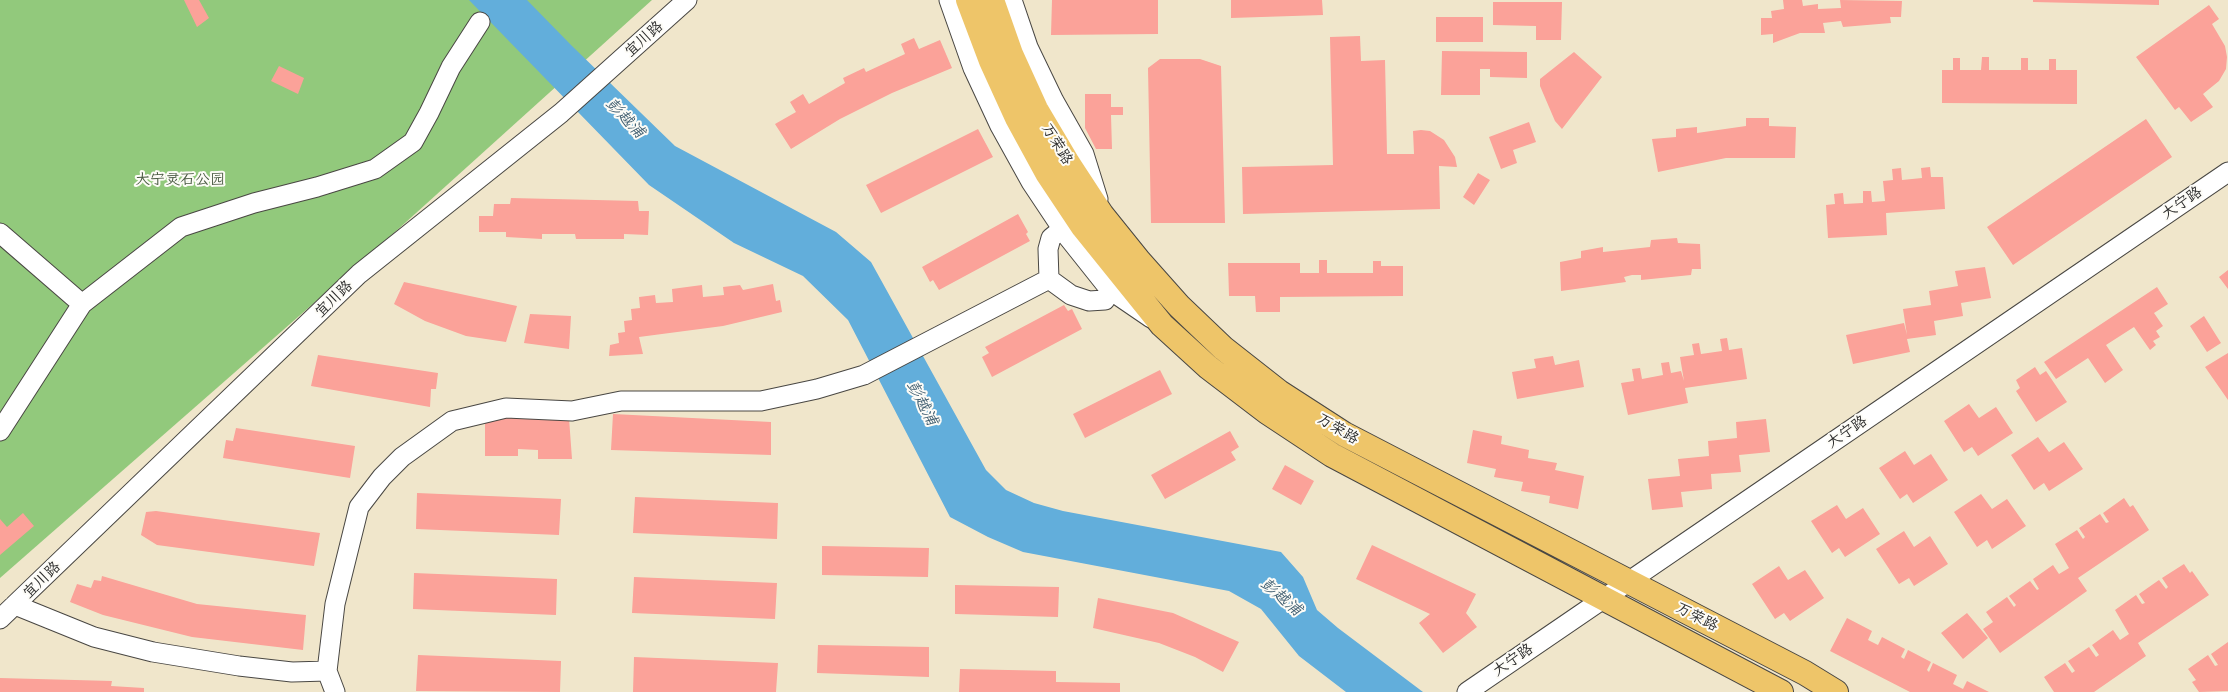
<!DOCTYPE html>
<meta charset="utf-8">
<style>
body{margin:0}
canvas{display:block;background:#f0e6cb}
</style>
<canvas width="2228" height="692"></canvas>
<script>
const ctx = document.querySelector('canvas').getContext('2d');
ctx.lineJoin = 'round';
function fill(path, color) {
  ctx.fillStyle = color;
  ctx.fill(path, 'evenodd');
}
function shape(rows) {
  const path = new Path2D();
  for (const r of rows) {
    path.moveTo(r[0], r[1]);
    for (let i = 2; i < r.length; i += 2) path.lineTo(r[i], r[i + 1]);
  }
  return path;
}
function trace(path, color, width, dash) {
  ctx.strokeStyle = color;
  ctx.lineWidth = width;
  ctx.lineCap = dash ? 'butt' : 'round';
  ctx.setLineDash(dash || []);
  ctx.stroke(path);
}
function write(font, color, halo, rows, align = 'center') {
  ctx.font = font + ' Delius,"LXGW WenKai TC",sans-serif';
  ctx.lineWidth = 4;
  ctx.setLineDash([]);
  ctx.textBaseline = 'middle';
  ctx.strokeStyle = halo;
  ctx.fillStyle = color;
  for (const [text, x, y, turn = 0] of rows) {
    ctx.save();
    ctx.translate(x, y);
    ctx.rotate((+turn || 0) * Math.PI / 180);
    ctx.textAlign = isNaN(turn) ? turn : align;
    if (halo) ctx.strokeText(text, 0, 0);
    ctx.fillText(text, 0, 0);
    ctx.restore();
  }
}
const green = shape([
 [0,0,652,0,395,232,0,578]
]);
const water = shape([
 [469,0,527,0,571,45,675,146,836,232,871,262,986,470,1006,490,1034,503,1063,511,1281,552,1303,577,1317,610,1338,628,1423,692,1346,692,1299,656,1261,609,1229,591,1023,552,988,537,950,517,848,320,803,276,734,243,649,185]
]);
const building = shape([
 [184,0,199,0,209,18,197,27],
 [1052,0,1158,0,1158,34,1051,35],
 [1231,0,1322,0,1323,15,1231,18],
 [1783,0,1802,0,1803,6,1818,4,1818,9,1841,8,1840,0,1902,1,1901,17,1890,17,1891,23,1843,27,1841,21,1823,23,1825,33,1800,33,1773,43,1773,34,1761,35,1761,18,1772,18,1771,11,1784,9],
 [2033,0,2159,0,2159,5,2033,2],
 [1493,2,1562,2,1561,40,1536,40,1536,26,1493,25],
 [2209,5,2219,19,2212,24,2225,46,2227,57,2226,69,2219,81,2203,94,2213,107,2191,122,2179,107,2175,110,2136,57],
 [1436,17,1483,17,1483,42,1436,42],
 [1360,36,1361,61,1385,60,1387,154,1414,154,1413,131,1421,130,1430,131,1444,140,1455,157,1457,167,1439,166,1440,209,1243,214,1242,167,1333,165,1330,37],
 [914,38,919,49,940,40,952,68,892,93,840,119,791,149,775,124,796,112,790,102,803,94,809,104,845,83,843,78,864,68,866,72,905,54,901,44],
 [1442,51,1527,52,1527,78,1490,77,1490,69,1480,69,1480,95,1441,95],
 [1574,52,1602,77,1562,129,1555,121,1540,86,1540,79],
 [1982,57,1989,57,1989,70,2021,70,2021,58,2028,58,2028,70,2049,70,2049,59,2056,59,2056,70,2077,70,2077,104,1942,103,1942,70,1953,70,1953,58,1960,58,1960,70,1981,70],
 [1160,59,1200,59,1221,66,1225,223,1151,223,1148,68],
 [279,66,304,78,298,94,271,81],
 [1085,94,1111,94,1111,107,1123,107,1123,115,1111,115,1112,149,1096,149,1085,128],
 [1746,118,1769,118,1769,126,1796,127,1795,158,1726,158,1658,172,1652,139,1676,137,1676,129,1697,127,1697,133,1746,126],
 [2146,119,2172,157,2013,265,1987,227],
 [1529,122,1536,142,1513,150,1517,163,1501,169,1489,137],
 [978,129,993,157,881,213,866,185],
 [1930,167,1931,177,1943,177,1945,209,1886,213,1887,235,1828,238,1826,205,1835,204,1834,194,1843,193,1844,204,1863,203,1863,191,1871,191,1872,202,1885,201,1883,181,1893,180,1892,169,1901,168,1902,180,1922,178,1921,168],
 [1478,173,1490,180,1474,205,1463,197],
 [511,198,638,201,639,211,649,211,648,235,624,234,624,239,576,239,575,234,542,234,542,239,506,237,506,232,479,232,479,216,493,216,494,204,510,204],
 [1018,214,1028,232,1026,234,1030,241,939,290,933,280,930,282,922,267],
 [1677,238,1678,243,1700,244,1701,269,1692,269,1691,275,1641,280,1641,275,1632,275,1624,277,1626,282,1561,291,1560,262,1581,258,1581,251,1603,247,1603,252,1650,247,1651,240],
 [1319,260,1327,260,1327,273,1373,273,1373,261,1381,261,1381,266,1403,266,1403,296,1280,297,1280,312,1256,312,1255,296,1229,296,1228,263,1300,263,1300,273,1319,273],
 [1985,267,1991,298,1961,303,1963,316,1934,321,1936,335,1907,339,1910,352,1853,364,1846,335,1904,323,1907,335,1903,309,1931,305,1929,291,1958,286,1955,271],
 [2228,270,2228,289,2219,277],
 [404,282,517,306,506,342,466,336,425,321,394,304],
 [773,284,776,301,780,300,782,312,723,326,639,337,643,354,609,356,610,345,619,343,618,333,625,332,624,321,632,320,631,309,640,308,639,297,655,295,656,303,673,302,672,289,702,285,703,297,724,295,723,287,740,285,743,290],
 [2157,287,2168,304,2154,313,2163,326,2156,331,2160,337,2153,341,2156,345,2150,350,2134,327,2106,345,2123,370,2105,383,2088,358,2056,379,2044,362],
 [1064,305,1068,311,1072,309,1082,329,992,377,982,357,989,353,985,347],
 [530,314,571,316,569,349,524,343],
 [2204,316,2221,343,2207,352,2190,326],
 [1727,338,1729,350,1742,348,1747,379,1685,388,1688,403,1628,415,1621,383,1634,381,1632,369,1640,368,1642,379,1663,375,1661,363,1669,362,1671,373,1681,371,1684,381,1680,357,1694,355,1692,344,1699,343,1701,354,1722,351,1720,339],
 [2228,353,2228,400,2205,367],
 [318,355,438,373,436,389,431,389,430,407,311,386],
 [1553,356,1555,365,1579,360,1584,387,1517,399,1512,372,1536,368,1534,359],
 [2035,367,2040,375,2046,371,2067,402,2036,422,2016,391,2020,388,2016,380],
 [1160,370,1172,394,1085,438,1073,414],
 [1969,404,1979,418,1996,407,2013,433,1978,456,1972,447,1964,452,1944,421],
 [613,414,771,422,771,455,611,450],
 [485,417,569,418,572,459,538,459,538,450,518,449,518,456,485,456],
 [1766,419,1770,452,1739,455,1741,472,1711,474,1712,489,1681,492,1683,507,1652,510,1648,479,1680,476,1678,459,1709,456,1708,441,1737,438,1736,422],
 [236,428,355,446,350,478,223,458,226,440,233,441],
 [1473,430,1502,436,1501,444,1529,450,1528,458,1557,463,1555,470,1584,476,1578,509,1549,503,1550,496,1521,491,1523,482,1494,477,1496,469,1467,463],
 [1230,431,1239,447,1231,452,1236,460,1165,499,1151,475],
 [2038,437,2049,452,2064,442,2083,469,2049,491,2044,483,2034,490,2011,455],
 [1905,451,1914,465,1931,454,1948,480,1913,503,1907,494,1900,499,1879,468],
 [1285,465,1314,481,1301,505,1272,489],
 [417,493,561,499,559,535,416,529],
 [1981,494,1992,509,2007,499,2026,526,1992,549,1987,540,1977,547,1954,512],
 [635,497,778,503,777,539,633,533],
 [2124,498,2130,507,2133,505,2149,530,2078,578,2087,591,2000,653,1983,629,1993,622,1986,612,2007,597,2014,607,2016,605,2009,596,2030,581,2037,590,2039,589,2033,579,2053,565,2059,574,2069,568,2055,544,2077,530,2083,539,2085,537,2079,528,2100,514,2106,523,2109,522,2103,513],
 [1837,505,1846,519,1863,508,1880,534,1845,557,1839,548,1832,553,1811,521],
 [156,511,320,533,314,566,157,545,141,535,146,512],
 [23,513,34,526,0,555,0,519,7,527],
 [1904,531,1914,547,1930,536,1948,564,1914,586,1909,578,1899,584,1876,549],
 [1372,545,1476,594,1466,613,1477,627,1443,653,1419,623,1430,614,1356,579],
 [822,546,929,548,928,577,822,575],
 [2184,564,2190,573,2192,571,2209,595,2138,643,2146,656,2094,692,2054,692,2044,677,2065,663,2072,673,2075,671,2068,661,2089,647,2096,657,2099,655,2092,645,2113,630,2120,640,2129,634,2115,610,2136,595,2142,604,2145,603,2139,594,2159,580,2166,589,2168,587,2162,578],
 [1779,566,1788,580,1805,570,1824,598,1790,621,1784,613,1775,619,1752,584],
 [414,573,557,579,556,615,413,609],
 [102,576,197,604,306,615,303,650,192,637,103,615,70,602,77,584,91,588,94,580,101,581],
 [634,577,777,583,775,619,632,613],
 [955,585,1059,587,1058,617,955,614],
 [1098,598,1173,613,1239,642,1223,672,1195,657,1159,643,1093,628],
 [1967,613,1988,638,1963,659,1941,633],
 [1847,618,1872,631,1868,640,1878,645,1882,637,1905,649,1901,657,1904,659,1908,650,1931,662,1927,670,1929,672,1933,663,1957,675,1953,684,1963,689,1967,681,1989,692,1910,692,1830,651],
 [2228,642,2228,691,2199,692,2192,682,2196,680,2188,669,2208,655,2215,666,2218,665,2211,654],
 [818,645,929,647,929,677,817,673],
 [418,655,561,661,560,692,416,691],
 [634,657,778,663,776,692,633,692],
 [960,669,1056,671,1056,682,1120,683,1120,692,959,692],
 [0,678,112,681,111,686,144,688,144,692,0,692]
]);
const minor = shape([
 [949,0,973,68,1000,126,1031,182,1067,236,1110,290,1151,318],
 [1012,0,1028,47,1054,101,1084,154,1098,199],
 [0,233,82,304,181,227,254,203,317,187,375,169,413,142,429,113,451,67,480,22],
 [1049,279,1048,249,1051,238,1062,229],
 [0,431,82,304],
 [15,605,94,637,153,652,239,666,292,672,327,671,335,692],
 [0,619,359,274,561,113,687,0],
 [327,671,335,604,359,507,382,477,402,457,452,421,506,408,572,411,621,401,761,401,817,389,864,375,1049,279,1071,295,1089,301,1105,300,1110,290],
 [1467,692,2228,172]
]);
const major = shape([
 [968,0,991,61,1017,118,1047,173,1083,227,1162,325,1208,367,1267,412,1332,455,1781,692],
 [992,0,1011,54,1036,109,1068,163,1102,215,1139,261,1179,306,1223,348,1279,392,1344,434,1805,673,1836,692]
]);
const streetNames = [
 ["宜川路",644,39,-42],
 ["万荣路",1057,144,59],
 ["大宁路",2182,203,-34],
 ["宜川路",334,299,-44],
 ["万荣路",1338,429,31],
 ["大宁路",1847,432,-34],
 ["宜川路",42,580,-44],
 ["万荣路",1697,617,27],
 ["大宁路",1513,660,-34]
];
const parkNames = [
 ["大宁灵石公园",180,180]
];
const waterNames = [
 ["彭越浦",625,118,46],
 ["彭越浦",922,403,62],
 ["彭越浦",1281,597,40]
];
fill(green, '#92c97c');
fill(water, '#62aedb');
fill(building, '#fba299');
trace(minor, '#494743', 21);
trace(major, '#494743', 26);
trace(minor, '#fff', 19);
trace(major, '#eec569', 24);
write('15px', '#2b2b2b', '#fdfcf7', streetNames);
write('15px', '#4a5a43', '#fdfcf7', parkNames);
write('italic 16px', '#415f71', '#fdfcf7', waterNames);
</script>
